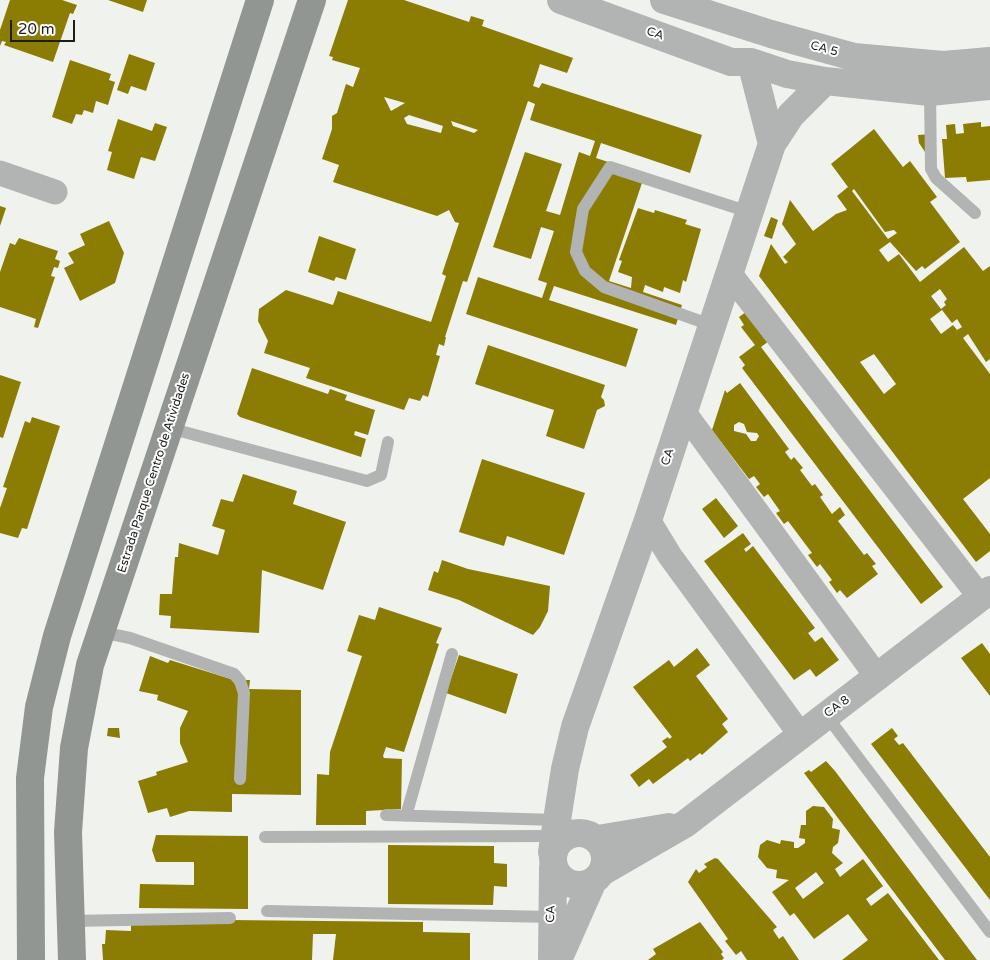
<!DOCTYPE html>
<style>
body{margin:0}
#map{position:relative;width:990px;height:960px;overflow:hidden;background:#f0f3ed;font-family:"Varela Round",sans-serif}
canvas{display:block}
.scale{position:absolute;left:10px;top:20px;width:65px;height:22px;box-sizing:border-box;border:2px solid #1c1e1b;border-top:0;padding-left:6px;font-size:15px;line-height:18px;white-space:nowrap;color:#1c1e1b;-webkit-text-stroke:4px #fff;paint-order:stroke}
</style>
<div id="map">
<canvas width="990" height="960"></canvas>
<div class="scale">20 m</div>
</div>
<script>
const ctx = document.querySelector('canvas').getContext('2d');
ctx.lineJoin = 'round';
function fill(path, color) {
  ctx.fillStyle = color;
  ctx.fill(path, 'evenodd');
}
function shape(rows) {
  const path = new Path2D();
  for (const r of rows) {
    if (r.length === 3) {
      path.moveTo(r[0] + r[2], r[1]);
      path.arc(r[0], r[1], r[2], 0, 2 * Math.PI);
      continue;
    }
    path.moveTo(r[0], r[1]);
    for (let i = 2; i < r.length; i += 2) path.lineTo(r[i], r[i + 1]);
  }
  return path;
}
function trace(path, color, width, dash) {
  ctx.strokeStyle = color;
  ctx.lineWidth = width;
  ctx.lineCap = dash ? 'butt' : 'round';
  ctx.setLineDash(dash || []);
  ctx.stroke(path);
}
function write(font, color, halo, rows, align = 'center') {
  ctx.font = font + ' "Varela Round",sans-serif';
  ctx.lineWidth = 4;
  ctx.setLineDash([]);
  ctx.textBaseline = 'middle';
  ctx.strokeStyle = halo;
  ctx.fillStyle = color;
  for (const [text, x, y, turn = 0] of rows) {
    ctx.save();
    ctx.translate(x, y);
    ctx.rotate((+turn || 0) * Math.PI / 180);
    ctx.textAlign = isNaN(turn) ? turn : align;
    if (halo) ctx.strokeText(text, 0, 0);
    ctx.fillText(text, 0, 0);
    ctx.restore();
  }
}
const building = shape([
 [10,0,62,0,77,5,73,14,70,13,53,62,4,45,6,42,2,41,0,46,0,30],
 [108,0,147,0,143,12],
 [348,0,404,0,469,22,471,16,484,20,482,26,573,58,567,73,540,64,533,86,539,88,542,83,702,135,690,173,601,143,596,158,645,174,609,281,631,288,632,277,618,272,622,261,619,260,638,208,654,213,655,210,687,220,685,224,701,229,686,282,683,280,680,293,664,287,663,292,645,285,643,292,682,305,676,325,554,286,549,300,638,329,626,367,466,314,478,277,542,298,547,283,538,280,554,231,541,227,531,259,493,247,525,152,562,164,546,211,560,215,579,152,590,156,595,141,530,120,535,104,528,101,467,282,463,281,445,337,446,337,444,346,439,344,436,355,440,356,428,397,423,395,420,401,409,398,404,410,306,378,310,368,264,353,268,341,258,321,259,309,286,290,333,305,338,291,431,322,446,276,442,274,459,223,455,222,449,210,437,216,333,182,339,165,322,159,332,129,332,116,337,113,346,84,353,87,360,68,332,60,333,57,329,56],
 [384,97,405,103,391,111],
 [409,115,443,126,441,133,407,124,404,118],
 [451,121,478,130,474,133,453,126],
 [129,54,155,63,146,91,131,86,128,94,117,90],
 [70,60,111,74,109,80,115,82,108,105,96,101,93,113,84,110,82,115,76,114,72,124,52,117],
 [118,119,152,131,155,123,167,127,155,161,141,157,134,179,107,170,112,152,108,151],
 [981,122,981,127,990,126,990,180,967,182,966,177,945,178,942,139,947,139,946,125,955,124,956,134,964,133,963,124],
 [874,129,903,167,910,161,937,197,930,202,960,242,925,269,922,266,916,271,890,242,879,250,888,262,899,254,920,282,964,247,983,271,990,266,990,359,986,362,968,334,963,338,990,374,990,478,963,499,990,534,990,551,976,562,759,276,771,244,785,264,788,262,783,257,796,244,782,224,790,200,813,231,836,214,847,210,837,196,848,187,831,164],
 [854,189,885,232,894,230,897,233,888,239,852,191],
 [940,289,947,299,944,302,946,305,941,309,931,296],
 [942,310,952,323,957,319,962,327,957,330,953,325,941,334,930,319],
 [874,354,896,384,884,394,860,362],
 [932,134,927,155,919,143,918,135],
 [0,206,6,208,0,226],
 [771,217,778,220,772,239,764,236],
 [109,221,124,253,115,283,80,301,64,268,74,263,68,253,85,245,80,234],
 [319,236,356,249,346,280,336,277,334,281,308,272],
 [19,238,58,251,55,259,60,261,58,268,54,267,51,276,55,277,38,328,34,327,36,319,0,307,0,272,10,243,15,245],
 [750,309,773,338,761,347,943,587,921,604,742,368,745,365,739,357,755,345,741,327,744,325,739,317],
 [488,345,605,385,601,397,604,400,605,406,597,410,584,449,546,436,554,410,475,384],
 [252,368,328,394,330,389,347,395,345,400,375,410,368,435,355,431,354,435,366,439,361,457,240,417,237,414],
 [0,375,21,382,3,438,0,437],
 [740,383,789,449,785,452,791,460,794,457,803,468,800,470,812,486,815,484,823,495,820,497,832,514,840,507,845,515,838,521,864,555,867,553,876,564,872,566,878,574,847,598,840,590,837,593,829,582,832,580,820,564,817,567,808,555,812,553,788,521,784,524,776,513,780,511,768,494,764,497,756,487,760,484,754,476,749,479,712,430,725,390,727,393],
 [739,422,744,424,747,432,757,433,759,436,756,441,751,441,746,434,734,431,734,425],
 [32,417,60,426,27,529,22,528,18,538,0,533,0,508,7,488,3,487,25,421,30,423],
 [482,459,585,493,564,555,507,536,504,546,459,532],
 [243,474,297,491,293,504,346,522,323,590,262,570,259,633,170,628,171,616,159,615,160,594,172,594,175,557,178,557,179,543,218,555,225,530,212,526,221,499,233,502],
 [716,498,738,526,724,538,702,509],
 [743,533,751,544,744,549,746,552,753,546,815,628,808,633,815,642,822,637,839,660,816,677,810,669,794,680,704,561],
 [442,560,468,569,550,586,548,611,540,627,533,635,459,600,428,590,434,571,438,573],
 [379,607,442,628,436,643,439,644,404,752,386,747,383,756,384,758,402,759,401,809,366,811,366,825,316,825,317,774,329,775,330,752,362,656,347,651,359,615,375,620],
 [982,643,990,654,990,696,961,658],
 [697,648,710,665,696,676,728,719,722,724,728,732,702,755,700,753,690,761,688,758,653,784,649,779,639,787,630,775,667,747,662,741,668,737,669,739,672,737,633,687,669,660,674,667],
 [459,655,518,674,506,714,446,693],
 [150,656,168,663,170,660,234,680,250,680,249,689,301,690,301,795,232,794,232,812,189,811,170,817,167,808,148,813,138,781,157,775,156,772,188,762,180,743,180,728,188,711,157,700,158,695,139,691],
 [108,728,119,728,120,738,107,736],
 [892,728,898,736,894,739,899,745,903,743,990,857,990,900,871,744],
 [826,761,835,771,977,960,945,960,804,773,809,770,811,772],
 [813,806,824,807,833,819,832,828,840,830,838,843,833,847,832,853,843,863,835,869,840,877,863,859,883,886,866,899,871,906,888,893,939,960,842,960,868,940,848,914,814,939,794,913,790,916,772,892,789,880,776,878,777,870,767,868,758,857,760,845,767,840,780,844,781,840,794,842,794,848,798,848,805,843,805,839,799,838,801,825,806,825,806,811],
 [816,872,824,883,803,899,795,888],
 [156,835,248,836,248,909,139,908,140,884,194,885,194,862,156,862,152,850],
 [388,845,494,846,494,863,507,864,507,887,494,886,493,905,388,904],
 [715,858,718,859,777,927,773,930,779,939,783,936,799,960,747,960,741,951,736,955,725,941,728,939,688,882,696,869,699,873,707,867,704,864],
 [131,919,423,922,423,932,470,933,470,960,333,960,336,934,313,934,312,960,103,960,102,944,105,944,106,930,131,931],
 [700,922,723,952,721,954,724,958,722,960,648,960,656,954,653,949]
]);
const service = shape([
 [930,92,931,169,936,178,975,213],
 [711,325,604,287,585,271,576,252,583,209,610,167,749,212],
 [169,428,367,481,381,475,388,442],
 [101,632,130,638,234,674,240,681,244,693,240,779],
 [826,715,990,932],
 [386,815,557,820],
 [406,816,452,654],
 [265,837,553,836],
 [267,911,551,917],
 [71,921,230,918]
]);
const minor = shape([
 [0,173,55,192],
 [729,273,981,598],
 [683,411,878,678],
 [648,520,670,556,800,734]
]);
const tertiary = shape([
 [561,0,731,62,751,62,787,74,825,81,930,92,990,86],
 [664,0,771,34,854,57,943,65,990,61],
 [751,62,772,144],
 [579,859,26],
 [598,839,669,827],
 [552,852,565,769,575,727,648,520,772,144,791,115,825,81],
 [602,872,685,824,990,590],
 [552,960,553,868],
 [558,960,592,883]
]);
const secondary = shape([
 [31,960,30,778,39,707,57,636,260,0],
 [72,960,68,832,74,748,90,665,312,0]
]);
const streetNames = [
 ["CA",655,34,20],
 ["CA 5",824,49,15],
 ["CA",668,457,-72],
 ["Estrada Parque Centro de Atividades",154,473,-72],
 ["CA 8",837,707,-36],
 ["CA",551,914,-89]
];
fill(building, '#8b7c03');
trace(service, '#b1b4b2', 12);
trace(minor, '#b1b4b2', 25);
trace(tertiary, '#b1b4b2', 28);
trace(secondary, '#929693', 28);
write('12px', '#1c1e1b', '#fff', streetNames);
</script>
